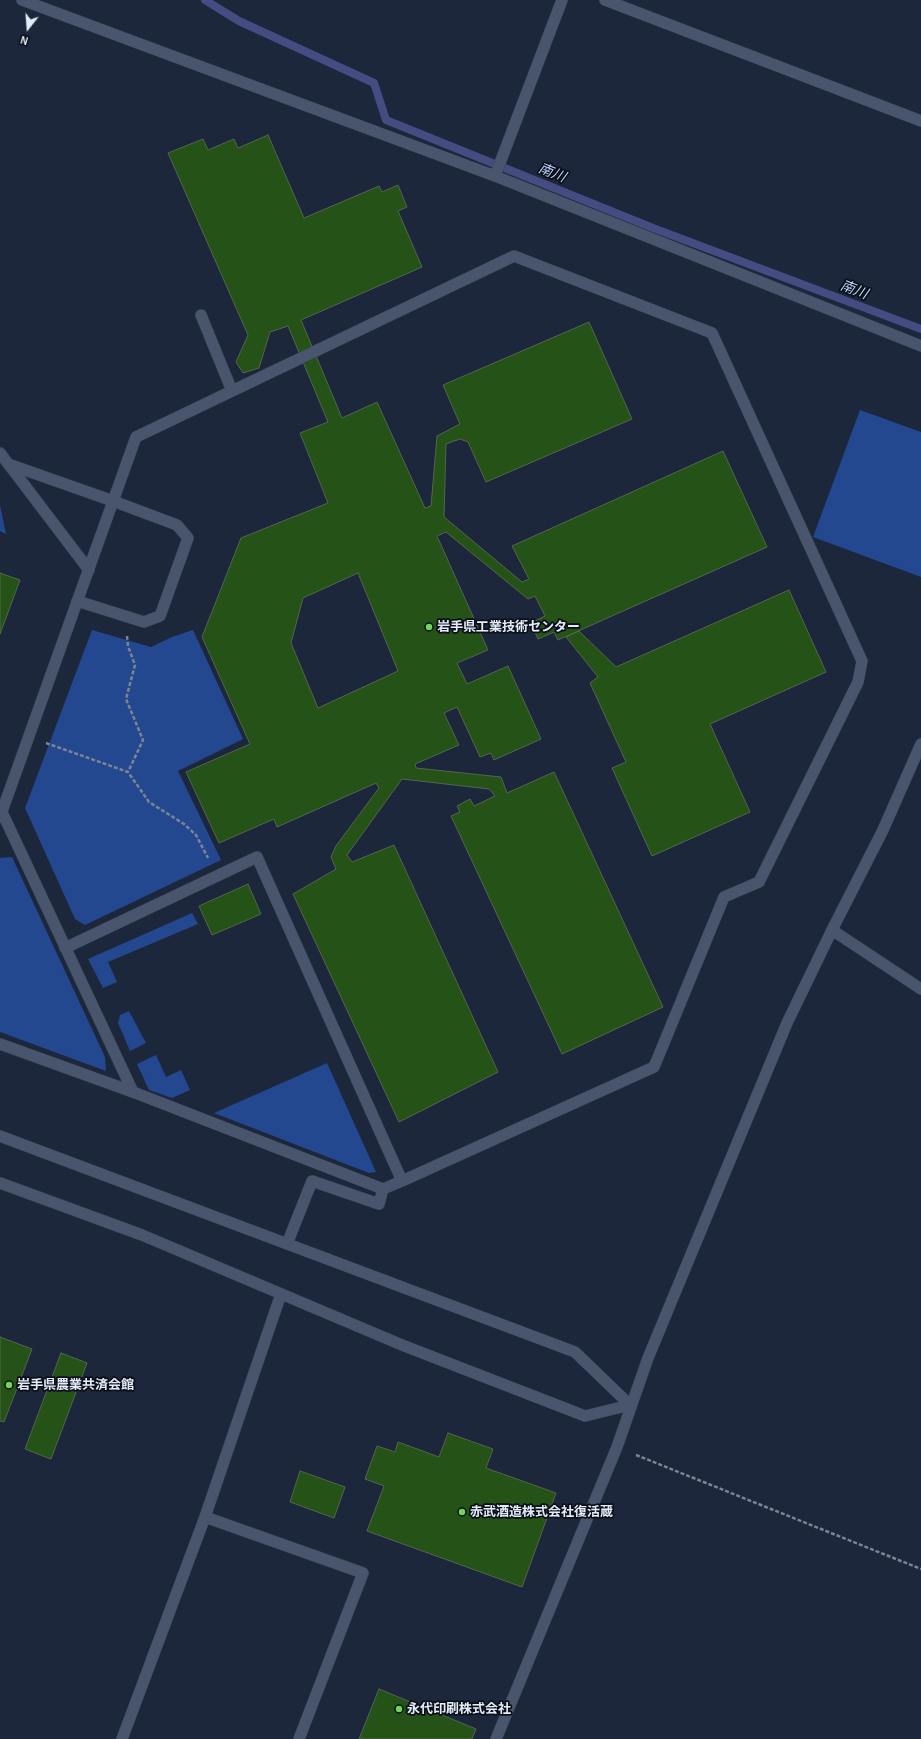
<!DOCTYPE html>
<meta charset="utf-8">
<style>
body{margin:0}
#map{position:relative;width:921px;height:1739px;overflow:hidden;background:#1c273b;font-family:Karla,sans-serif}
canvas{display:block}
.north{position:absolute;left:8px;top:8px;width:40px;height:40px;-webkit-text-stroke:3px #0b1019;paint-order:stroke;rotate:197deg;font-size:11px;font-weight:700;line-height:16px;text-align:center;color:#e4ecfa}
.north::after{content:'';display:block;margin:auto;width:14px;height:18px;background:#e4ecfa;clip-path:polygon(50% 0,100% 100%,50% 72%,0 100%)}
</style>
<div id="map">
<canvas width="921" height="1739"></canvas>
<div class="north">N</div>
</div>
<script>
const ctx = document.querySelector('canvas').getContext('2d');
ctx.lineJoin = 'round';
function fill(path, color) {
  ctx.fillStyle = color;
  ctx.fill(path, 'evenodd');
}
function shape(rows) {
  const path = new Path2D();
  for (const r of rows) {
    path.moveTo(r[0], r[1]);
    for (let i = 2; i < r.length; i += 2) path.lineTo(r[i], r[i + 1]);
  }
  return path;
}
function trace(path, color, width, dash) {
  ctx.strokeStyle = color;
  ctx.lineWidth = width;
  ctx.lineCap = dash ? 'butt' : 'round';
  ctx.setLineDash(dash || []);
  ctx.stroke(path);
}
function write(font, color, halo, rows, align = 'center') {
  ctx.font = font + ' Karla,"Noto Sans JP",sans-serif';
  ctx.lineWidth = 3.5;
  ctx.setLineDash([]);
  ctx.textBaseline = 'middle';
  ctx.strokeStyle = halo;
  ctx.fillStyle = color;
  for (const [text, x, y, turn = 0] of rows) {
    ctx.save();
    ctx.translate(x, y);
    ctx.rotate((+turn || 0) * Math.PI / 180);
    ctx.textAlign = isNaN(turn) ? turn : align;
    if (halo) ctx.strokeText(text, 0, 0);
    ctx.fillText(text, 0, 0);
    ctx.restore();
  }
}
const green = shape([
 [860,410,921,432,921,577,813,537],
 [0,505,6,534,0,531],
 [92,630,151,647,172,637,193,630,243,739,178,771,221,860,85,925,75,919,25,808],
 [12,857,105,1057,106,1071,0,1032,0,858],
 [192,913,198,924,108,962,117,982,103,988,88,959],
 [129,1011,146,1043,130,1051,118,1023,120,1015],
 [156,1055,166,1077,181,1070,190,1090,172,1098,149,1090,137,1064],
 [327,1063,376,1172,369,1173,214,1113]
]);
const stream = shape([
 [205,0,239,21,374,83,386,120,653,228,921,329]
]);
const building = shape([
 [268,135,304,218,379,186,382,192,398,185,407,207,398,211,422,267,301,320,342,418,377,402,425,508,431,506,437,436,460,424,443,385,589,322,632,419,486,482,468,442,460,439,446,444,444,517,522,582,529,579,512,546,723,451,767,547,558,640,554,632,538,639,531,623,545,616,535,596,528,599,446,532,437,536,488,650,457,663,467,684,508,666,541,739,494,760,491,753,480,757,457,707,444,713,459,745,415,764,416,768,501,777,507,793,554,772,663,1007,562,1054,451,816,460,812,457,806,470,799,474,806,495,796,489,789,402,779,347,855,352,862,394,845,498,1072,399,1122,293,894,336,869,331,857,336,846,379,788,376,783,277,827,274,819,219,843,186,772,250,744,202,637,241,538,328,503,300,433,328,422,288,326,270,332,259,368,243,373,236,362,248,335,168,153,203,139,208,150,234,139,238,148,268,135],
 [358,573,398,671,318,708,291,643,303,598,358,573],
 [0,573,20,580,0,634,0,573],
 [789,590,826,672,710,724,750,812,652,856,612,768,626,762,590,683,598,677,566,637,579,631,616,667,789,590],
 [248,884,261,914,212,935,199,906,248,884],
 [0,1337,32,1349,4,1422,0,1421,0,1337],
 [61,1353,87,1363,51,1459,25,1449,61,1353],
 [448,1433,493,1449,486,1468,556,1493,522,1587,367,1531,384,1486,365,1479,377,1446,395,1452,398,1442,439,1457,448,1433],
 [300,1471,345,1487,334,1518,290,1502,300,1471],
 [379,1689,476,1729,472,1739,359,1739,379,1689]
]);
const path = shape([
 [127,636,128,646,135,665,126,699,143,740,128,772],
 [46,743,128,772,149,802,184,824,196,835,208,858],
 [636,1455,921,1569]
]);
const service = shape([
 [201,315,232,391],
 [0,453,89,570],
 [8,464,113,501,177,525,188,538,160,616,144,622,77,601],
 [2,812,133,1092],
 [0,817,136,437,514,256,712,333,862,661,858,682,759,882,724,897,654,1067,402,1181,383,1189,133,1092,0,1044],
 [65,948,257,857,402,1181],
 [287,1244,312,1181,379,1204,383,1189]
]);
const minor = shape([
 [22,0,495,176,921,346],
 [605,0,921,121],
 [495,176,562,0],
 [832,930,921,989],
 [205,1517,363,1573,299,1739],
 [122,1739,205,1517,281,1294],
 [496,1739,617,1447,648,1358,787,1023,832,930,883,830,921,744]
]);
const tertiary = shape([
 [0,1136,575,1352,630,1405],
 [0,1183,142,1235,402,1345,585,1416,630,1405]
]);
const markers = [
 [429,627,4,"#75d25b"],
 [9,1385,4,"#75d25b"],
 [462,1512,4,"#75d25b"],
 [399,1709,4,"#75d25b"]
];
const poiNames = [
 ["岩手県工業技術センター",437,627],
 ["岩手県農業共済会館",17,1385],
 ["赤武酒造株式会社復活蔵",470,1512],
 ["永代印刷株式会社",407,1709]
];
const waterNames = [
 ["南川",552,173,22],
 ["南川",854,290,21]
];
fill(green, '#234890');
trace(stream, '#444c82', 8);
fill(building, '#245217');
trace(building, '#54664f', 1);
trace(service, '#3b4456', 12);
trace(minor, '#3b4456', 12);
trace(tertiary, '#3b4456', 12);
trace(path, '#7b8495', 2.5, [4, 2]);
trace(service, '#48556c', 11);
trace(minor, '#48556c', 11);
trace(tertiary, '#48556c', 11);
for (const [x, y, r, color] of markers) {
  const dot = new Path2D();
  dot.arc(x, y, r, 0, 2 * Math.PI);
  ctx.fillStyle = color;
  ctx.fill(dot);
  trace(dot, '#0b1019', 1.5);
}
write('bold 13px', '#e4ecfa', '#0b1019', poiNames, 'left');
write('italic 14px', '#bad2fb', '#0b1019', waterNames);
</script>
